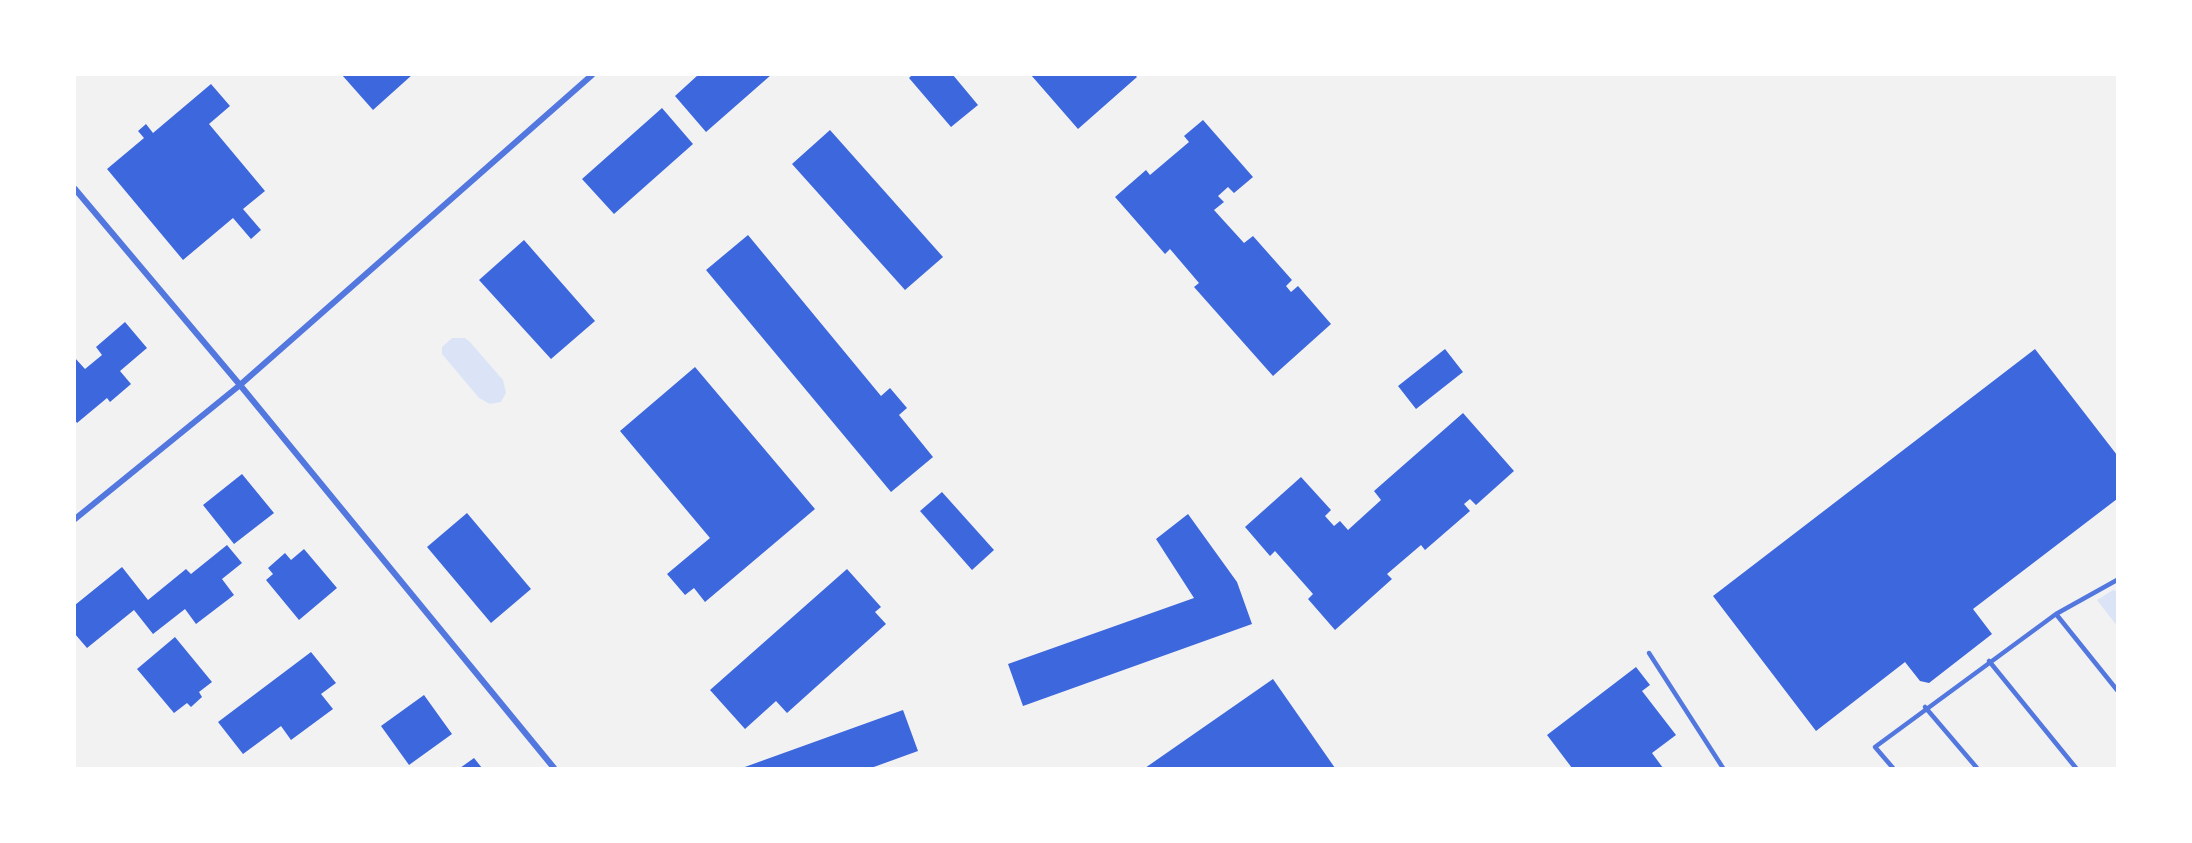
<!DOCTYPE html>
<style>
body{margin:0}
#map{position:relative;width:2192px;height:843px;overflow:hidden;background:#f2f2f2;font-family:"IBM Plex Serif",serif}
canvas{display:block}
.frame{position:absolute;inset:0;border:76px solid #fff;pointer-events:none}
</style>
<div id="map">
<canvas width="2192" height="843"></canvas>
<div class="frame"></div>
</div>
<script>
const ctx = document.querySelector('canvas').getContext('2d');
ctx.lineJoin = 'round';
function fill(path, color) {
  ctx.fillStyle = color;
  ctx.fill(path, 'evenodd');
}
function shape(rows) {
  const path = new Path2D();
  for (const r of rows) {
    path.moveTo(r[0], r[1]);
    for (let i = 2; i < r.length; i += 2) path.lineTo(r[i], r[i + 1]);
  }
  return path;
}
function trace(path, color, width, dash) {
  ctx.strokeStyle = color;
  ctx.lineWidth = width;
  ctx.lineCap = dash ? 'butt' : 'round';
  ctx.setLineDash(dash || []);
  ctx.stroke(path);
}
const green = shape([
 [452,338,465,338,470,342,503,380,506,393,501,402,490,404,479,398,442,354,442,347],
 [2113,590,2117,591,2117,626,2097,600]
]);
const building = shape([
 [342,75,412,75,373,110],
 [698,75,771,75,706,132,675,96],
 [912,75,953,75,978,105,951,127,909,78],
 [1031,75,1135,75,1137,77,1078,129],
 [211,84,230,106,209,124,265,191,243,209,261,230,251,239,233,218,183,260,107,169,144,138,138,131,146,124,153,133],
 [662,108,693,144,614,214,582,179],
 [1203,120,1253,177,1234,193,1228,187,1218,196,1224,202,1214,210,1244,243,1253,236,1292,280,1286,286,1291,292,1298,286,1331,324,1273,376,1194,287,1199,283,1170,249,1165,254,1115,197,1146,170,1150,175,1189,142,1184,136],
 [830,130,943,257,905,290,792,164],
 [748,235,881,396,890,388,907,408,899,415,933,457,891,492,706,270],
 [524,240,595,321,551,359,479,280],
 [125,322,147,348,120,371,131,384,110,402,107,398,77,423,75,420,75,358,85,369,102,355,96,347],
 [1445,349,1463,372,1416,409,1398,386],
 [2035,349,2117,455,2117,499,1973,609,1992,634,1929,683,1920,681,1905,662,1816,731,1713,596],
 [695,367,815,509,705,602,694,588,685,595,667,574,710,538,620,431],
 [1463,413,1514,471,1476,505,1470,499,1464,504,1470,511,1425,550,1421,545,1387,574,1392,579,1335,630,1308,599,1313,594,1275,551,1270,556,1245,527,1301,477,1331,510,1325,516,1334,526,1340,521,1348,530,1381,500,1374,491],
 [242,474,274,513,234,544,203,505],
 [942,492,994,550,972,570,920,511],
 [467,513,531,589,491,623,427,547],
 [1188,514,1237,582,1252,624,1023,706,1008,664,1194,598,1156,539],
 [227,545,242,563,222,579,234,595,196,624,185,609,153,634,134,610,87,648,75,634,75,605,122,567,148,600,186,569,191,574],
 [304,549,337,588,299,620,266,580,273,574,268,568,285,553,291,560],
 [847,569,881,607,875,612,886,624,787,713,776,701,745,729,710,690],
 [175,637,212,682,199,692,202,697,191,707,187,703,174,713,137,669],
 [311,652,336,683,321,694,333,709,291,740,281,726,243,754,218,722],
 [1636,667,1650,685,1642,691,1676,735,1652,753,1663,768,1572,768,1547,735],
 [1273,679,1335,768,1145,768],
 [424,695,452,734,409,765,381,726],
 [903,710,918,751,871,768,742,768],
 [474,758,482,768,460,768]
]);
const service = shape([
 [2056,614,2117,690],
 [1649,653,1723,768],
 [1989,661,2076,768],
 [1925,707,1977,768],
 [1893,768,1875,747,2056,614,2117,580]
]);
const minor = shape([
 [75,189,240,385,554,768],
 [75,519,240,385,592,75]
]);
fill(green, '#dbe4f7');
fill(building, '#3d67dc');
trace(service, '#5277de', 4.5);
trace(minor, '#5277de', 6);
</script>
